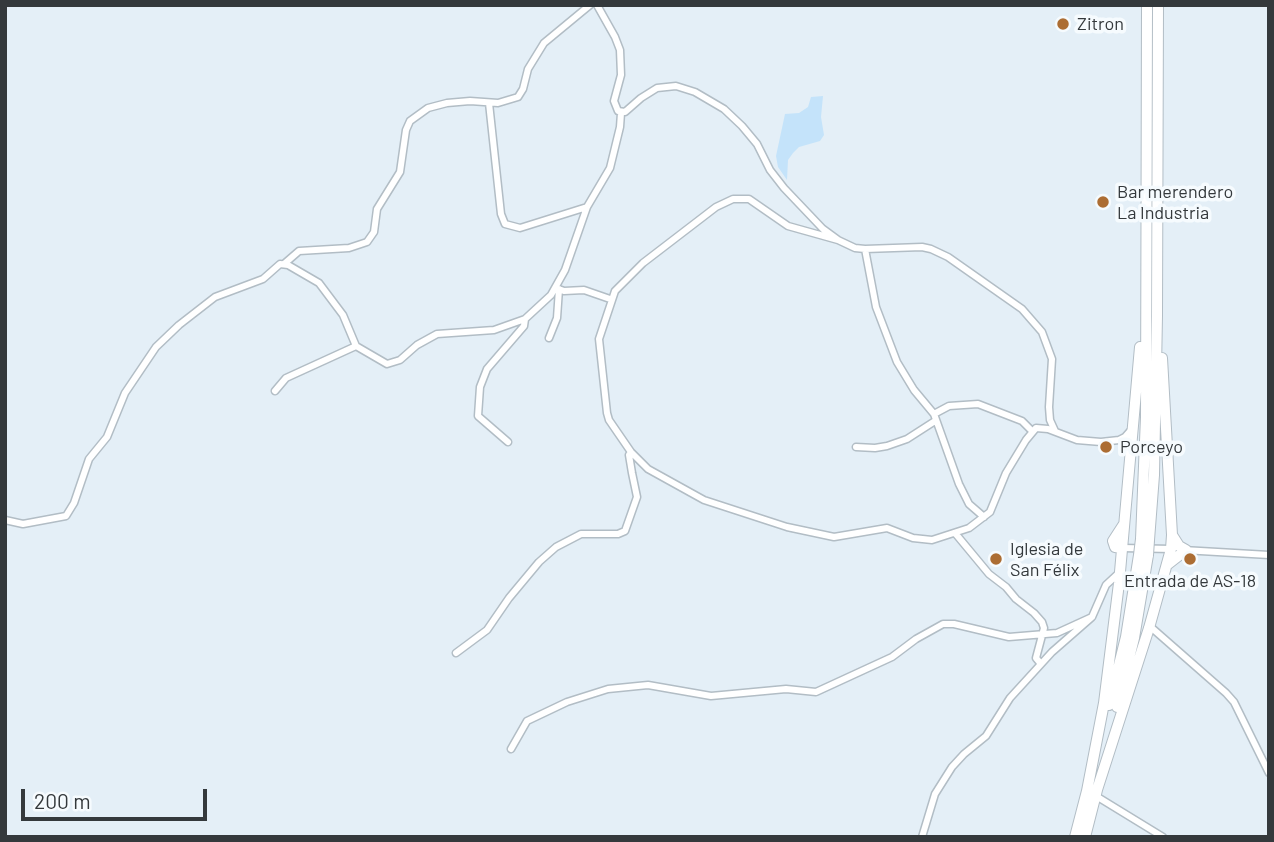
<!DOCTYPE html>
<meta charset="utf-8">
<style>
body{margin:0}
#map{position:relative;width:1274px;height:842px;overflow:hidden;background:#e4eff7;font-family:Barlow,sans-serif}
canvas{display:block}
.frame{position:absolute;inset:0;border:7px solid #34393c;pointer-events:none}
.scale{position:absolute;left:21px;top:789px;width:186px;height:32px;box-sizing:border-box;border:4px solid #34393c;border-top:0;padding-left:9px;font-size:21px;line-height:24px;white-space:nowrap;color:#34393c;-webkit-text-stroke:5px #f6fbfe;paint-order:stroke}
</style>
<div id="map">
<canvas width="1274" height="842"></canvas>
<div class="frame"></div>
<div class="scale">200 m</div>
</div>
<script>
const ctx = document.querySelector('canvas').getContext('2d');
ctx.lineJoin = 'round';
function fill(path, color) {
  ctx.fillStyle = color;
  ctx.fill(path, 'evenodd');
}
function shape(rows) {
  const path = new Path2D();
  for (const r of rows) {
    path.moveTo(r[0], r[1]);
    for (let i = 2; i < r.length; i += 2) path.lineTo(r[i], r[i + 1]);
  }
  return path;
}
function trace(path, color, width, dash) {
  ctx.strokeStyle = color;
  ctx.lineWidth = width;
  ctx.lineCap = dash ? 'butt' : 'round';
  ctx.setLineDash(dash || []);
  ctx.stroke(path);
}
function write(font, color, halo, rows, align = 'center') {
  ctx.font = font + ' Barlow,sans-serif';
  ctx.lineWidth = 7;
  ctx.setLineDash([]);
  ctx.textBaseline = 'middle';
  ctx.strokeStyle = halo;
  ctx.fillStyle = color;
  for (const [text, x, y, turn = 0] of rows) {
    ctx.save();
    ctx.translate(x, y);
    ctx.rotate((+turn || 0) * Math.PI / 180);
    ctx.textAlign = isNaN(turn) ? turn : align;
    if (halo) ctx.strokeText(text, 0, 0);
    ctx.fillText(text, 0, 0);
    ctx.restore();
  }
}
const green = shape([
 [823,96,821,117,824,135,820,141,799,147,793,153,788,160,787,180,778,167,776,156,785,114,799,113,808,107,811,97]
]);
const minor = shape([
 [597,5,615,37,620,50,621,75,614,101,618,111,625,112,641,98,657,88,676,86,695,92,724,109,742,126,757,144,770,170,784,188,823,229,838,240,855,248,865,249,922,247,931,249,948,257,1022,309,1042,332,1052,359,1049,407,1050,420,1055,431],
 [489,103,501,214,505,224,520,228,587,207],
 [838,240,788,226,749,199,733,199,716,207,643,263,615,291,599,339,607,413,609,420,631,452,648,469,704,500,787,527,834,537,887,528,913,538,932,540,969,528,990,512,1006,473,1026,440,1036,428,1048,429,1077,440,1101,442,1119,440,1125,437,1132,429],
 [865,249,876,307,897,362,914,390,934,414,959,484,969,504,984,517],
 [284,264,299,251,349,248,367,242,374,232,377,209,400,172,406,130,410,121,428,108,447,103,470,101,498,103,518,97,523,89,528,69,544,43,590,5],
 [556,288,564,291,584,290,610,299],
 [549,338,557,318,559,289],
 [275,391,286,378,356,346],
 [934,414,949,406,978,404,1022,421,1032,431],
 [508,442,478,416,480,387,487,369,524,326,525,319],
 [856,447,875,448,887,446,907,439,935,421],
 [5,520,23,524,66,516,74,503,89,459,107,437,125,393,156,347,179,325,215,297,263,279,280,264,288,265,319,283,343,315,356,346,387,364,400,360,417,345,437,334,494,330,525,319,551,295,565,270,587,207,610,168,620,127,621,113],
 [955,533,989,574,1006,587,1016,599,1034,613,1042,622,1044,628,1036,658,1041,664],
 [1122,548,1172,549],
 [1183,550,1269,555],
 [1149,628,1153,629,1226,693,1234,702,1269,773],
 [456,653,487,630,509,598,539,562,556,547,581,534,618,534,625,531,637,497,632,473,629,455,631,452],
 [511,749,527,721,567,702,608,689,648,685,711,696,786,689,816,692,892,657,916,639,943,624,954,624,1009,637,1057,633,1092,617],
 [1096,796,1163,837],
 [922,837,935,794,952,767,964,754,986,736,1010,698,1052,652,1092,617,1106,585,1120,572]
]);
const trunk = shape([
 [1141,539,1146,417,1147,5],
 [1149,540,1154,475,1157,316,1158,5],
 [1122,548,1115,547,1113,541,1124,524],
 [1168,564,1186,550,1179,546,1172,535],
 [1109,705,1126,637,1139,555],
 [1117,707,1134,638,1148,555],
 [1087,791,1104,703,1119,583,1140,347],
 [1096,793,1149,628,1171,549,1172,535,1162,358],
 [1075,837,1088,787],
 [1085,837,1097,790]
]);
const trunkBridge = shape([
 [1139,555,1141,539],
 [1148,555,1149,540]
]);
const markers = [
 [1063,24,7,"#ac6d33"],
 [1103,202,7,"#ac6d33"],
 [1106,447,7,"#ac6d33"],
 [996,559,7,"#ac6d33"],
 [1190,559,7,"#ac6d33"]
];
const poiNames = [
 ["Zitron",1077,24],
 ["Bar merendero",1117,192],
 ["La Industria",1117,213],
 ["Porceyo",1120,447],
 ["Iglesia de",1010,549],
 ["San Félix",1010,570],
 ["Entrada de AS-18",1190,581,"center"]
];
fill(green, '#c4e3fa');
trace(minor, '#b2bdc5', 9);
trace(trunk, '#b2bdc5', 12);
trace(minor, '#fff', 6);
trace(trunk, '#fff', 10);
trace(trunkBridge, '#b2bdc5', 12, []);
trace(trunkBridge, '#fff', 10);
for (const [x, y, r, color] of markers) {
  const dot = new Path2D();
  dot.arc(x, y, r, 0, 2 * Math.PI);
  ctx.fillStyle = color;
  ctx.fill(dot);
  trace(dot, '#f6fbfe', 2.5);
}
write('18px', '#34393c', '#f6fbfe', poiNames, 'left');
</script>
